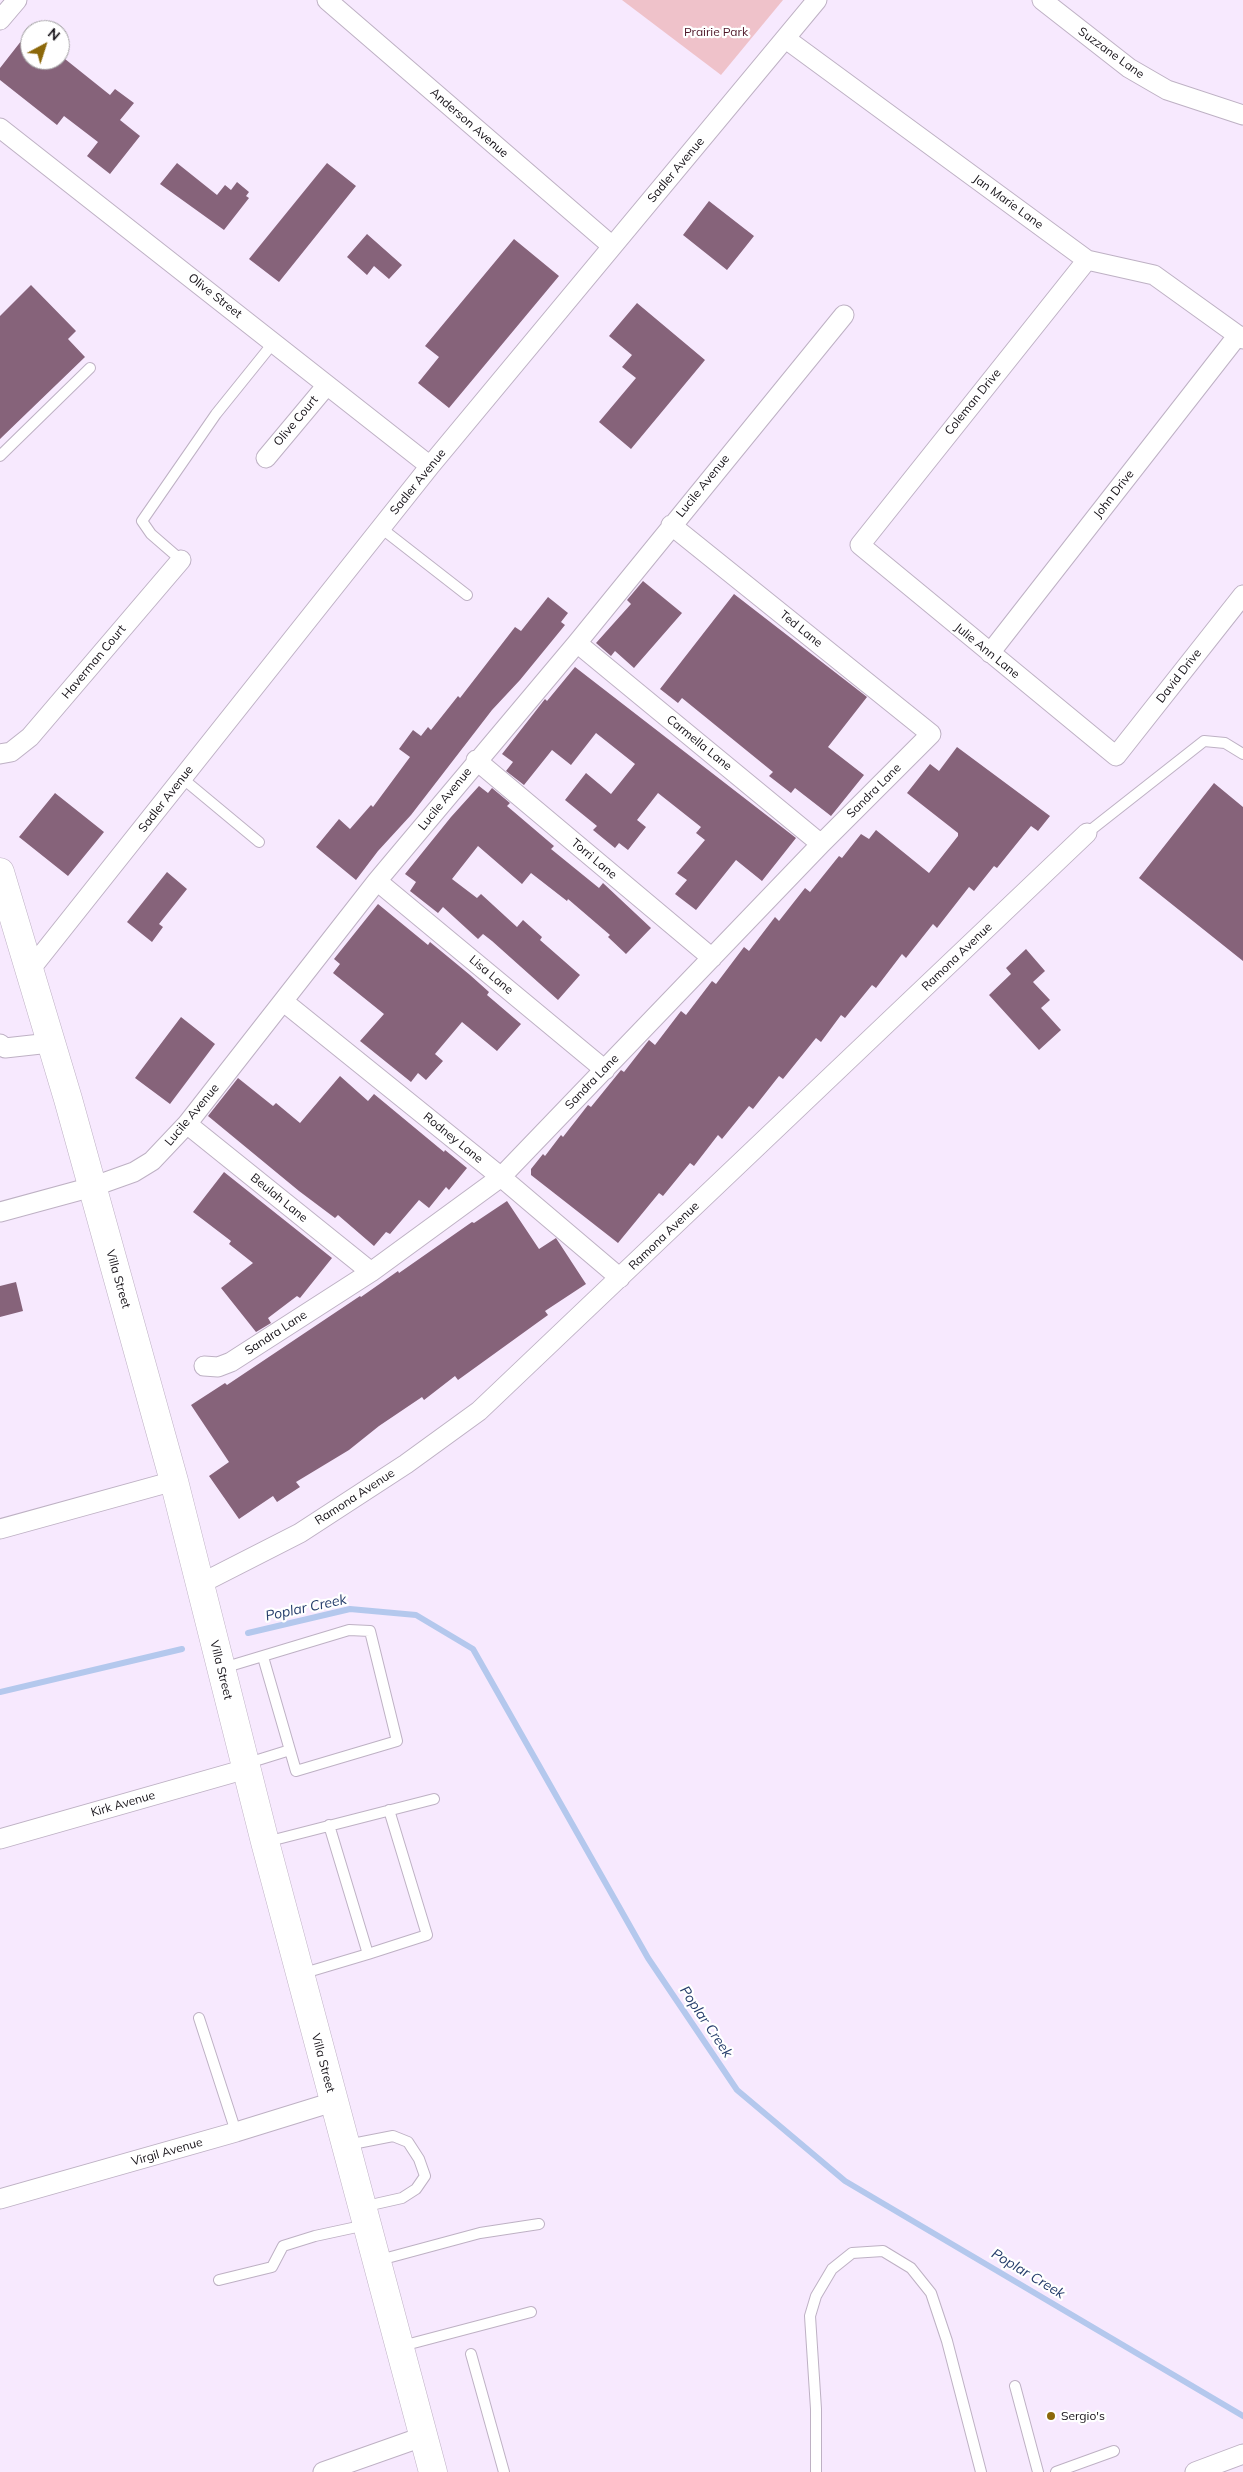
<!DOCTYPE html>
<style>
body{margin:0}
#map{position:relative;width:1243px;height:2472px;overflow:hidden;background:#f7e9fe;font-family:Mulish,sans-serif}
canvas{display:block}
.north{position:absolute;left:20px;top:20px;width:50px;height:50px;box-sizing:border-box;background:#fff;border:1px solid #a1a0a2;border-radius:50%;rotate:40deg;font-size:14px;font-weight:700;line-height:20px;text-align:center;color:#151117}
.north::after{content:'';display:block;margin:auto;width:18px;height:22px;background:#8c680a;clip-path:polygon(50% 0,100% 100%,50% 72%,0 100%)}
</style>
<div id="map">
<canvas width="1243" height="2472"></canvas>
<div class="north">N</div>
</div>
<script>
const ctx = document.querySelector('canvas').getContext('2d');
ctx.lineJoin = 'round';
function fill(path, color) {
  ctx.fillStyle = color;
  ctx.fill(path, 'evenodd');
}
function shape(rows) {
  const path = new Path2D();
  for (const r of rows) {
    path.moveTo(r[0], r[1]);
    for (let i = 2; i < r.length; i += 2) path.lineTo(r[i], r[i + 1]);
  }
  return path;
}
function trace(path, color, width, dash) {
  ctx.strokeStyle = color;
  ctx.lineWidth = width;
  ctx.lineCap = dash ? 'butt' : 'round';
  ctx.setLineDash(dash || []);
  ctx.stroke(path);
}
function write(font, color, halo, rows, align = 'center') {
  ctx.font = font + ' Mulish,sans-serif';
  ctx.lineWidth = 4.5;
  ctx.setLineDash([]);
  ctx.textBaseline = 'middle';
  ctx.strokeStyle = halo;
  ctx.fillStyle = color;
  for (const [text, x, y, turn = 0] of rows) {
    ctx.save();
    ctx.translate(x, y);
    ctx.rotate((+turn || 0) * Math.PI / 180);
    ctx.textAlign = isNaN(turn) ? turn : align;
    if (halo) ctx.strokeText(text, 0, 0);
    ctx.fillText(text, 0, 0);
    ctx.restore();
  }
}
const green = shape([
 [622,0,783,0,721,75]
]);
const stream = shape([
 [248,1633,350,1609,416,1615,473,1649,648,1958,737,2090,845,2181,1243,2416],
 [0,1692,182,1649]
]);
const building = shape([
 [29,31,30,60,60,60,60,55,110,95,115,89,134,103,120,120,140,136,110,174,87,156,98,142,64,116,57,125,0,80,0,68],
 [177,163,217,195,225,185,231,190,237,182,249,192,246,196,249,198,224,230,160,184],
 [327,163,356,186,279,282,249,259],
 [709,201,754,236,727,270,683,235],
 [367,234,402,265,389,279,374,266,367,275,347,257],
 [514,239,559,276,449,408,418,383,439,357,425,346],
 [31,285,76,331,68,339,85,357,0,439,0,316],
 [637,303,705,360,631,449,599,422,636,378,622,367,632,355,609,336],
 [643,581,682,613,634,668,615,651,611,656,596,643,631,604,627,600],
 [734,594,867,697,828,747,864,775,831,816,795,788,791,793,769,776,773,772,682,698,678,703,660,689],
 [548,597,568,613,561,622,565,625,520,680,492,710,411,815,378,851,356,880,316,847,339,819,350,829,371,805,373,807,410,757,399,749,413,730,421,736,428,727,431,730,458,696,460,698,515,627,521,631],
 [575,667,796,838,762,881,736,860,696,910,675,894,687,880,677,873,705,840,696,833,701,827,658,793,637,820,646,827,628,850,619,843,615,848,593,830,597,826,565,800,586,773,611,794,635,764,596,733,571,765,552,750,524,785,506,771,513,762,502,754,545,699,547,701],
 [957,747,1050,816,1038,831,1031,826,997,868,994,866,974,891,969,887,937,928,933,924,906,958,902,954,876,988,872,985,845,1018,841,1015,821,1042,816,1038,783,1079,779,1076,753,1109,749,1106,722,1139,718,1135,694,1166,690,1163,663,1196,659,1193,618,1243,531,1175,531,1169,543,1154,545,1156,561,1135,563,1137,588,1105,591,1107,621,1070,624,1072,649,1040,655,1045,681,1011,686,1015,712,981,716,984,744,947,749,951,775,917,779,921,805,888,810,892,839,856,842,858,861,834,869,839,876,830,929,873,958,836,958,833,907,793,930,764,939,771],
 [1214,783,1243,807,1243,961,1139,878],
 [479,786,488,793,492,788,510,803,507,806,554,846,551,849,599,888,603,883,651,928,626,954,608,937,610,935,568,899,567,901,531,873,522,884,478,846,452,879,477,898,481,894,517,927,523,920,542,937,540,940,580,975,558,1000,492,941,483,934,478,939,443,907,438,913,410,891,416,882,405,874,451,817],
 [55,793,104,832,68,876,19,837],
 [167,872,187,889,159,924,163,927,152,942,127,922],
 [378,904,428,945,430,942,470,975,489,992,487,995,521,1024,497,1051,462,1022,435,1054,443,1061,426,1080,418,1073,411,1082,360,1041,384,1014,333,973,340,964,334,959],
 [1026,949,1045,971,1033,982,1050,1000,1041,1008,1061,1030,1039,1050,989,995,1011,974,1006,968],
 [181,1017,215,1044,170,1104,135,1078],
 [340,1076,368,1101,374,1094,444,1152,445,1150,467,1168,449,1190,446,1187,429,1208,419,1200,390,1234,386,1232,374,1246,338,1215,335,1218,299,1191,208,1116,238,1078,273,1106,276,1103,300,1123],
 [224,1172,332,1258,300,1298,297,1296,268,1318,271,1323,256,1332,221,1288,253,1263,229,1244,231,1241,193,1212],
 [507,1201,539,1249,556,1238,586,1284,545,1311,548,1315,458,1380,455,1376,424,1400,422,1397,379,1426,349,1450,296,1482,300,1487,277,1502,273,1496,239,1519,209,1476,229,1462,191,1405,225,1383,227,1385,360,1296,361,1297,398,1271,399,1273,472,1222,474,1223],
 [16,1282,23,1311,0,1317,0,1286]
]);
const service = shape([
 [0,456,90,368],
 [381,528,467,595],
 [181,560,151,534,142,521,216,414,274,342],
 [182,778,259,842],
 [1087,833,1204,741,1225,743,1243,754],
 [223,1668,349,1630,370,1631,397,1741,296,1771,263,1657],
 [245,1764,290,1750],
 [329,1825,368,1954,427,1935,389,1810],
 [266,1842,434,1799],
 [301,1974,368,1954],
 [199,2018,236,2132],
 [347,2145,393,2136,408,2142,419,2159,425,2176,416,2189,402,2198,362,2207],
 [376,2261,480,2233,539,2224],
 [219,2280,272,2267,283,2246,315,2236,366,2225],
 [402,2346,531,2312],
 [471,2354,504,2472],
 [1015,2386,1038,2472],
 [816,2472,816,2409,810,2316,816,2296,832,2269,852,2253,883,2251,911,2268,931,2293,947,2341,981,2472],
 [1056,2472,1114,2451]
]);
const minor = shape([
 [327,0,612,246],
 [1042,0,1129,68,1167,90,1243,115],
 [0,20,17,0],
 [786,39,1087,260,1154,275,1243,339],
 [0,128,430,466],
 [1087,260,860,545,1116,756,1243,595],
 [266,458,327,385],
 [577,643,821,844],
 [990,653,1238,335],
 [0,754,11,752,30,737,181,560],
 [476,760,712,958],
 [377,881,605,1070],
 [29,971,430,466,817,0],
 [284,1002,501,1177,620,1278],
 [0,1044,5,1048,50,1043],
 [187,1124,371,1272],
 [0,1212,92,1187,134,1172,152,1161,187,1124,377,881,577,643,844,315],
 [204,1366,218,1367,231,1362,371,1272,501,1177,821,844,931,734,671,525],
 [0,1529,174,1481],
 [200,1584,300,1533,406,1464,479,1411,1087,833],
 [0,1839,246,1769],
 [0,2199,236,2132,333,2102],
 [323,2472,422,2437],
 [1195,2472,1243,2454]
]);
const primary = shape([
 [0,872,68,1099,174,1481,265,1842,433,2472]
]);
const markers = [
 [1051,2416,5,"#8c680a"]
];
const parkNames = [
 ["Prairie Park",716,32]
];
const streetNames = [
 ["Suzzane Lane",1111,53,36],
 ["Anderson Avenue",469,123,41],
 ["Sadler Avenue",676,170,-50],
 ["Jan Marie Lane",1008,202,36],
 ["Olive Street",215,296,38],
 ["Coleman Drive",973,402,-51],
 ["Olive Court",296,421,-50],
 ["Sadler Avenue",418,482,-51],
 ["Lucile Avenue",703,486,-51],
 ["John Drive",1114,494,-52],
 ["Ted Lane",801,629,39],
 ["Julie Ann Lane",987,651,39],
 ["Haverman Court",94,662,-50],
 ["David Drive",1179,676,-52],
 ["Carmella Lane",699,743,39],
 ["Sandra Lane",874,791,-45],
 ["Sadler Avenue",166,799,-52],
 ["Lucile Avenue",445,799,-51],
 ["Torri Lane",594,859,40],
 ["Ramona Avenue",957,957,-44],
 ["Lisa Lane",491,975,40],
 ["Sandra Lane",592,1082,-46],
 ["Lucile Avenue",192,1115,-50],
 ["Rodney Lane",453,1138,39],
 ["Beulah Lane",279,1198,39],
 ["Ramona Avenue",664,1236,-44],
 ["Villa Street",118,1279,74],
 ["Sandra Lane",276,1333,-33],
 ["Ramona Avenue",355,1497,-33],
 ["Villa Street",221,1670,76],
 ["Kirk Avenue",123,1804,-16],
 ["Villa Street",323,2063,75],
 ["Virgil Avenue",167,2152,-16]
];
const poiNames = [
 ["Sergio's",1061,2416]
];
const waterNames = [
 ["Poplar Creek",306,1608,-12],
 ["Poplar Creek",706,2022,56],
 ["Poplar Creek",1028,2274,31]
];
fill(green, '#efc2ca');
trace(stream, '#b4c8ed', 6);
fill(building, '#86637a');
trace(service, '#beb1c4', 12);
trace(minor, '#beb1c4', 21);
trace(primary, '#beb1c4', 29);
trace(service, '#fff', 10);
trace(minor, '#fff', 19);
trace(primary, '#fff', 28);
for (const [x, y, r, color] of markers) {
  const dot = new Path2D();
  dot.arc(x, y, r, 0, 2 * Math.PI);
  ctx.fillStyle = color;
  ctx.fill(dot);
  trace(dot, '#fff', 2);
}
write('12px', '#4b1324', '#fff', parkNames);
write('12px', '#151117', '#fff', streetNames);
write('12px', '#151117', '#fff', poiNames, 'left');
write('italic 14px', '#253d6b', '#fff', waterNames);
</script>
